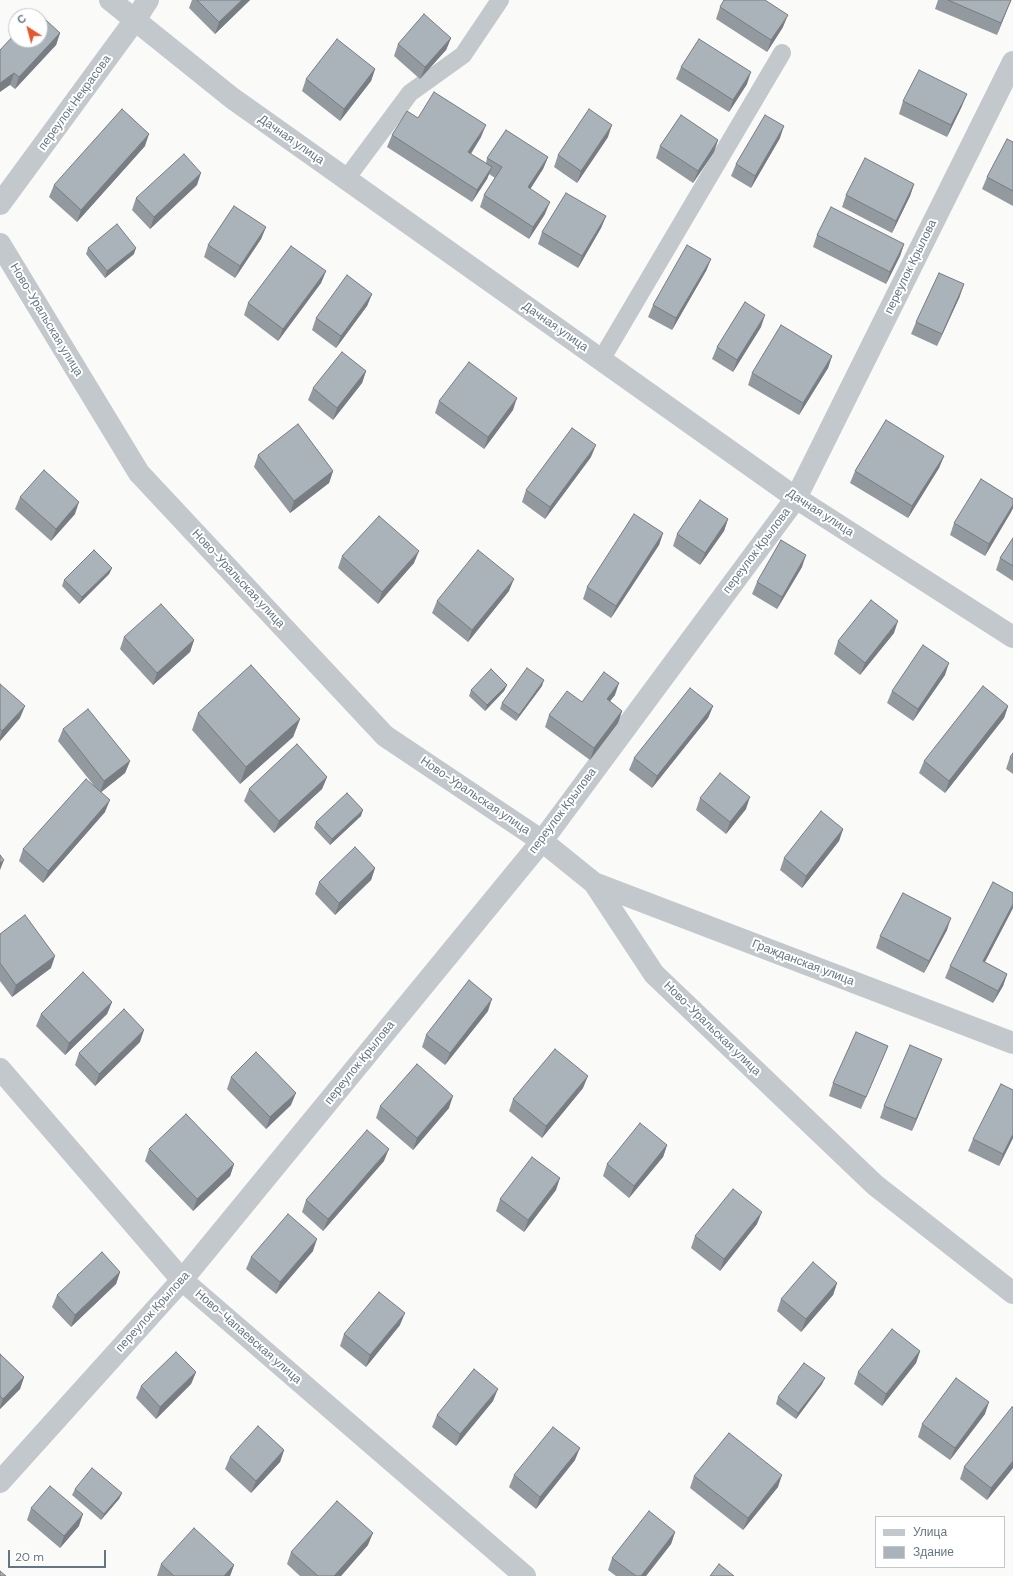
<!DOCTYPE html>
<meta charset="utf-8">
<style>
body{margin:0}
#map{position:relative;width:1013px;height:1576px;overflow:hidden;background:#fafaf8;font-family:"DM Sans",sans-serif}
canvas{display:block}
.legend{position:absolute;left:875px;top:1516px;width:130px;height:52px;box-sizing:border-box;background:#fff;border:1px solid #c1c8cd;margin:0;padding:5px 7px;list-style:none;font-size:12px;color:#657683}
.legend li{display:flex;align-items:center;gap:8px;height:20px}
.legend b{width:20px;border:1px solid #c1c8cd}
.north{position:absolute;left:8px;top:8px;width:40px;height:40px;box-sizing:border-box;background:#fff;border:1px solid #c1c8cd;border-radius:50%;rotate:324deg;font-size:11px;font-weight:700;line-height:16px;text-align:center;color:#657683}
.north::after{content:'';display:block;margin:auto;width:14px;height:18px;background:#e4572e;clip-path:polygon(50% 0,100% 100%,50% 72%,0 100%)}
.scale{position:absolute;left:8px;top:1550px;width:98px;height:18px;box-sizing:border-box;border:2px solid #657683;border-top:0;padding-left:5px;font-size:12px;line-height:14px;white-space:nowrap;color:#657683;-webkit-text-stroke:3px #fff;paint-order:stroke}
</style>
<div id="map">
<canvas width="1013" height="1576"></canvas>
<ul class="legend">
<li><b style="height:5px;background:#c3c8cc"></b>Улица</li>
<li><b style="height:11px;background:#aab3b9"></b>Здание</li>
</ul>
<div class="north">С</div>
<div class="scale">20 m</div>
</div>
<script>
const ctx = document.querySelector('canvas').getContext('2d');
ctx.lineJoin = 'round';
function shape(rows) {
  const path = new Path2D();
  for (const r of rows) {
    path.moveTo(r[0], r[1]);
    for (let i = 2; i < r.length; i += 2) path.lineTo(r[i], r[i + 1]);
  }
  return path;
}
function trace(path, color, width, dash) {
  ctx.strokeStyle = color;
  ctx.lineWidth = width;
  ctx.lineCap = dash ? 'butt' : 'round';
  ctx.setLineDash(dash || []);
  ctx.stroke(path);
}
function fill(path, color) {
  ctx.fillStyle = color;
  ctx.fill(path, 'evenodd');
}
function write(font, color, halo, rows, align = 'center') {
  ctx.font = font + ' "DM Sans",sans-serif';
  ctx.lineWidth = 4;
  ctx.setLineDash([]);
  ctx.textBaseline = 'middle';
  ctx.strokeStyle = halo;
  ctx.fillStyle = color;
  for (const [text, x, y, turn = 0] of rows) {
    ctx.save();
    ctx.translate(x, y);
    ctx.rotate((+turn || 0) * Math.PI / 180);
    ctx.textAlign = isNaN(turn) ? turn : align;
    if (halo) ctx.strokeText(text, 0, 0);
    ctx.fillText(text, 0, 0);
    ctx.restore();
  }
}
const service = shape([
 [346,179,410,93,463,55,500,0],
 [601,360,782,53]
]);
const minor = shape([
 [110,0,232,98,796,498,1013,637],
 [0,204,135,20,148,0],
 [0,244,139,473,385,736,542,841,594,883,654,974,875,1185,1013,1293],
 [594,883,1013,1043],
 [0,1069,182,1280,525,1576],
 [0,1482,182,1280,542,841,796,498,1013,62]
]);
const wall = shape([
 [192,0,250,0,215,34,189,8],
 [938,0,1011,0,997,35,935,9],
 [720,7,783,27,767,52,716,19],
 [60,33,56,45,15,89,10,85,0,50],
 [451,38,446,50,420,79,394,56,398,44],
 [681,67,747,84,729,112,676,79],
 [375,69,371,81,340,121,302,91,306,79],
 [903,101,962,106,947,137,899,114],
 [418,118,481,137,471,154,486,163,487,158,548,157,543,169,530,189,545,214,529,239,480,207,484,195,495,178,489,174,487,179,472,202,387,147,392,135],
 [608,137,577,183,554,167,558,155],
 [780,138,751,188,731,176,736,164],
 [718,140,714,152,693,183,656,158,660,146],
 [1013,142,1013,206,982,189,987,177],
 [145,146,77,222,49,197,54,185],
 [914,184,910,196,892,233,842,207,846,195],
 [197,185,150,229,132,210,136,198],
 [606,216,601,228,578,268,538,244,542,232],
 [266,227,261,239,235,278,204,257,208,245],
 [817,235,904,244,900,256,886,284,813,247],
 [88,248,134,254,105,278,86,254],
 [711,259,706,271,672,330,648,317,653,305],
 [326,271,321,283,278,341,244,315,248,303],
 [372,294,367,306,336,348,312,330,316,318],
 [960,296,937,346,911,334,916,322],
 [761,327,733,372,712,359,717,347],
 [832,356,828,368,799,415,748,385,752,373],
 [366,371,362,383,333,420,308,400,313,388],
 [439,401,513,410,484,449,435,413],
 [258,455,333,471,329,483,290,513,254,467],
 [944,456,939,468,908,518,850,483,855,471],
 [591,457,545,519,522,502,526,490],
 [20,497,75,514,51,541,15,509],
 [1013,499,1013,508,1011,512,985,556,950,535,954,523],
 [728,519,724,531,700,565,673,546,677,534],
 [663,533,659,545,611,618,583,599,587,587],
 [1013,538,1013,581,996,570,1000,558],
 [342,556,414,563,378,604,338,568],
 [802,567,777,609,752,594,757,582],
 [112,568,109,574,79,604,62,586,64,580],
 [509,591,468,642,432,613,437,601],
 [894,633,860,675,834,654,838,641],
 [124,637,194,640,190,652,153,685,120,649],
 [945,675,913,721,887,703,892,691],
 [0,684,20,718,0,741],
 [507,685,504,691,485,711,469,696,471,690],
 [542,686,516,721,500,709,502,703],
 [615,695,610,701,622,711,618,723,590,760,545,727,549,715,582,702],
 [713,706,708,718,652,788,629,770,634,758],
 [1008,706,1004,718,945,793,919,773,924,761],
 [198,713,300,719,293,737,240,784,192,730],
 [63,729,130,761,125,773,101,792,105,812,43,883,19,861,23,849,96,788,58,741],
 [1013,753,1013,774,1006,769,1010,757],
 [327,777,322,789,274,833,244,801,249,789],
 [700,798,746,809,726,834,696,810],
 [361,816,330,845,314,828,316,822],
 [843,829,839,841,802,888,780,870,784,858],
 [375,868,371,880,335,915,315,894,319,882],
 [1013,908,985,962,1007,974,1003,986,993,1003,945,978,950,966],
 [947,930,924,973,876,948,880,936],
 [0,934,51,968,12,997,0,981],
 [112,1002,107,1014,65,1055,36,1026,41,1014],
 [488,1011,445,1065,422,1047,426,1035],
 [140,1042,95,1086,75,1065,79,1053],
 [888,1046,883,1058,861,1109,829,1096,833,1083],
 [937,1071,912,1131,880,1118,884,1106],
 [231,1077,291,1105,266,1129,227,1089],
 [583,1088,542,1138,509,1111,513,1099],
 [380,1106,449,1108,413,1150,376,1118],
 [1013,1138,999,1166,968,1151,973,1139],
 [667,1145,663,1157,629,1198,603,1176,607,1164],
 [149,1149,234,1164,230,1176,193,1211,145,1161],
 [384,1161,323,1231,302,1212,306,1200],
 [556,1190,524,1232,496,1211,500,1199],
 [757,1224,720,1271,691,1248,695,1236],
 [313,1251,276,1294,246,1269,251,1257],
 [120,1272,116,1284,71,1327,52,1307,57,1295],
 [837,1283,833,1295,801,1332,777,1311,781,1299],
 [400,1325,366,1367,340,1346,344,1334],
 [920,1351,916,1363,882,1406,854,1384,858,1372],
 [0,1354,24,1377,20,1389,0,1409],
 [196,1372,191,1384,156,1419,136,1398,141,1386],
 [822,1384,796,1419,776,1404,778,1397],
 [493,1401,456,1446,432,1427,437,1415],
 [1013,1407,1013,1468,987,1500,960,1479,964,1467],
 [985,1414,950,1460,918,1437,922,1424],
 [284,1450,280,1462,251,1493,225,1469,230,1457],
 [575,1460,536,1509,509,1487,514,1475],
 [694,1476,778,1487,743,1530,690,1488],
 [75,1489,122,1493,119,1499,101,1520,72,1495],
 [31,1508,79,1526,60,1548,27,1520],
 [675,1532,671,1544,646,1576,616,1576,608,1570,612,1558],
 [368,1545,341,1576,300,1576,287,1564,291,1552],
 [161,1564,234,1565,230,1576,157,1576]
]);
const shadedWall = shape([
 [242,0,250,0,215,34,219,22],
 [1011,0,997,35,1001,23],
 [788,15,783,27,767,52,771,40],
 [60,33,56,45,15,89,19,77],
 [451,38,446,50,420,79,425,67],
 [375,69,371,81,340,121,344,109],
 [751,72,747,84,729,112,733,100],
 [14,73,10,85,0,92,0,83],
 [967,94,962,106,947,137,951,125],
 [486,125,481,137,464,164,468,152],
 [612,125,608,137,577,183,581,171],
 [784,126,780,138,751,188,755,176],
 [149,134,145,146,77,222,81,210],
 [718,140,714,152,693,183,698,171],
 [548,157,543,169,524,199,528,187],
 [492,167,487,179,472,202,477,190],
 [201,173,197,185,150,229,154,217],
 [914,184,910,196,892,233,896,221],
 [550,202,545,214,529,239,533,227],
 [606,216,601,228,578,268,582,256],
 [266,227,261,239,235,278,240,266],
 [904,244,900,256,886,284,890,272],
 [136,248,134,254,105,278,107,271],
 [711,259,706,271,672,330,676,318],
 [326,271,321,283,278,341,283,329],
 [964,284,960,296,937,346,942,334],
 [372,294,367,306,336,348,341,336],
 [765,315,761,327,733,372,737,360],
 [832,356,828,368,799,415,803,403],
 [366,371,362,383,333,420,337,408],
 [517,398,513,410,484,449,488,437],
 [596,445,591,457,545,519,550,507],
 [944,456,939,468,908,518,912,506],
 [333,471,329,483,290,513,294,501],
 [79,502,75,514,51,541,56,529],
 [1013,505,1013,508,1011,512,985,556,989,544],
 [728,519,724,531,700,565,705,553],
 [663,533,659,545,611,618,616,606],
 [419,551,414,563,378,604,382,592],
 [806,555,802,567,777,609,782,597],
 [112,568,109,574,79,604,82,597],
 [514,579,509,591,468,642,472,630],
 [898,621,894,633,860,675,865,663],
 [194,640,190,652,153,685,157,673],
 [949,663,945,675,913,721,918,709],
 [544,680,542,686,516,721,519,715],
 [619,683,615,695,602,711,607,699],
 [507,685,504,691,485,711,487,705],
 [25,706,20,718,0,741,0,737,2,731],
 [713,706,708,718,652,788,657,776],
 [1008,706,1004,718,945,793,949,781],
 [622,711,618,723,590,760,594,748],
 [300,719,293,737,240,784,246,767],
 [130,761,125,773,100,793,104,781],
 [327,777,322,789,274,833,279,821],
 [750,797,746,809,726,834,730,822],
 [110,800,105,812,43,883,48,871],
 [363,810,361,816,330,845,332,839],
 [843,829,839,841,802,888,806,876],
 [4,860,0,870,0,863],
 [375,868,371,880,335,915,339,903],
 [1013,904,1013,908,979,973,983,961],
 [951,918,947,930,924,973,929,961],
 [55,956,51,968,12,997,16,985],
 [1007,974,1003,986,993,1003,998,991],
 [492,999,488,1011,445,1065,450,1053],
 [112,1002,107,1014,65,1055,69,1043],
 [144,1030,140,1042,95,1086,99,1074],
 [942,1059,912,1131,916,1119],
 [588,1076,583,1088,542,1138,546,1126],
 [296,1093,291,1105,266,1129,270,1117],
 [453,1096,449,1108,413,1150,417,1138],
 [1013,1134,1013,1138,999,1166,1003,1154],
 [667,1145,663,1157,629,1198,634,1186],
 [389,1149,384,1161,323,1231,328,1219],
 [234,1164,230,1176,193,1211,197,1199],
 [560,1178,556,1190,524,1232,528,1220],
 [762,1212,757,1224,720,1271,724,1259],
 [317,1239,313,1251,276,1294,280,1282],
 [120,1272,116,1284,71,1327,75,1315],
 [837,1283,833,1295,801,1332,806,1319],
 [405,1313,400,1325,366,1367,370,1355],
 [920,1351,916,1363,882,1406,886,1394],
 [196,1372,191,1384,156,1419,160,1407],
 [24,1377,20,1389,0,1409,0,1407,3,1399],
 [825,1378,822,1384,796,1419,798,1413],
 [498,1389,493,1401,456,1446,460,1434],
 [989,1402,985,1414,950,1460,955,1448],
 [580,1448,575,1460,536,1509,540,1497],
 [284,1450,280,1462,251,1493,256,1481],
 [1013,1461,1013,1468,987,1500,991,1488],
 [782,1475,778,1487,743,1530,748,1518],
 [122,1493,119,1499,101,1520,104,1514],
 [83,1514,79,1526,60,1548,64,1536],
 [675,1532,671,1544,646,1576,641,1576],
 [373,1533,368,1545,341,1576,334,1576],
 [234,1565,230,1576,224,1576]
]);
const building = shape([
 [197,0,242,0,219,22,197,0],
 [724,0,765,0,788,15,771,40,720,7,724,0],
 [948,0,1011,0,1001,23,948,0],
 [36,11,60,33,19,77,14,73,0,83,0,50,16,33,16,40,40,40,40,16,31,16,36,11],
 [424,14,451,38,425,67,398,44,424,14],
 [337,39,375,69,344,109,306,79,337,39],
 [699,39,751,72,733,100,681,67,699,39],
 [919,70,967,94,951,125,903,101,919,70],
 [434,92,486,125,468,152,492,167,477,190,392,135,407,111,418,118,434,92],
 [122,109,149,134,81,210,54,185,122,109],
 [589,109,612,125,581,171,558,155,589,109],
 [681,115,718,140,698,171,660,146,681,115],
 [765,115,784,126,755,176,736,164,765,115],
 [506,130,548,157,528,187,550,202,533,227,484,195,502,167,487,158,506,130],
 [1007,139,1013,142,1013,191,987,177,1007,139],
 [184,154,201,173,154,217,136,198,184,154],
 [865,158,914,184,896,221,846,195,865,158],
 [566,193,606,216,582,256,542,232,566,193],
 [234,206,266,227,240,266,208,245,234,206],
 [831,207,904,244,890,272,817,235,831,207],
 [117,224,136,248,107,271,88,248,117,224],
 [687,245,711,259,676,318,653,305,687,245],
 [291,246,326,271,283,329,248,303,291,246],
 [939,273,964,284,942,334,916,322,939,273],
 [347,275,372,294,341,336,316,318,347,275],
 [745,302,765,315,737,360,717,347,745,302],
 [781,325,832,356,803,403,752,373,781,325],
 [342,352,366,371,337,408,313,388,342,352],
 [469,362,517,398,488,437,439,401,469,362],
 [886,420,944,456,912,506,855,471,886,420],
 [298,424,333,471,294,501,258,455,298,424],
 [572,428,596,445,550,507,526,490,572,428],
 [44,470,79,502,56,529,20,497,44,470],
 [981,479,1013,499,1013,505,989,544,954,523,981,479],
 [700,500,728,519,705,553,677,534,700,500],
 [634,514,663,533,616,606,587,587,634,514],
 [379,516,419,551,382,592,342,556,379,516],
 [1013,538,1013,566,1000,558,1013,538],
 [781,540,806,555,782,597,757,582,781,540],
 [94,550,112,568,82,597,64,580,94,550],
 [478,550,514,579,472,630,437,601,478,550],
 [871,600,898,621,865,663,838,641,871,600],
 [161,604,194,640,157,673,124,637,161,604],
 [923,645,949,663,918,709,892,691,923,645],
 [251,665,300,719,246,767,198,713,251,665],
 [527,668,544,680,519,715,502,703,527,668],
 [491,669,507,685,487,705,471,690,491,669],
 [604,672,619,683,607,699,622,711,594,748,549,715,567,691,582,702,604,672],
 [0,684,25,706,2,731,0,729,0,684],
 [983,686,1008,706,949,781,924,761,983,686],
 [690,688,713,706,657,776,634,758,690,688],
 [88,709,130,761,104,781,63,729,88,709],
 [297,744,327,777,279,821,249,789,297,744],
 [1013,753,1013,759,1010,757,1013,753],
 [720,773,750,797,730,822,700,798,720,773],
 [86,779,110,800,48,871,23,849,86,779],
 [347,793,363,810,332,839,316,822,347,793],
 [821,811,843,829,806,876,784,858,821,811],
 [355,847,375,868,339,903,319,882,355,847],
 [0,855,4,860,0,863,0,855],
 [993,882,1013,893,1013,904,983,961,1007,974,998,991,950,966,993,882],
 [903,893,951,918,929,961,880,936,903,893],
 [25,915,55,956,16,985,0,963,0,934,25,915],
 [83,972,112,1002,69,1043,41,1014,83,972],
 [469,980,492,999,450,1053,426,1035,469,980],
 [124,1009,144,1030,99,1074,79,1053,124,1009],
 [856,1032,888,1046,866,1097,833,1083,856,1032],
 [910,1045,942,1059,916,1119,884,1106,910,1045],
 [555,1049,588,1076,546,1126,513,1099,555,1049],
 [256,1052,296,1093,270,1117,231,1077,256,1052],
 [417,1064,453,1096,417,1138,380,1106,417,1064],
 [1001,1084,1013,1090,1013,1134,1003,1154,973,1139,1001,1084],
 [186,1114,234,1164,197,1199,149,1149,186,1114],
 [640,1123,667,1145,634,1186,607,1164,640,1123],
 [367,1130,389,1149,328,1219,306,1200,367,1130],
 [532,1157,560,1178,528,1220,500,1199,532,1157],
 [733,1189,762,1212,724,1259,695,1236,733,1189],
 [288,1214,317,1239,280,1282,251,1257,288,1214],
 [102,1252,120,1272,75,1315,57,1295,102,1252],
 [813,1262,837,1283,806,1319,781,1299,813,1262],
 [379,1292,405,1313,370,1355,344,1334,379,1292],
 [892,1329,920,1351,886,1394,858,1372,892,1329],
 [176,1352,196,1372,160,1407,141,1386,176,1352],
 [0,1354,24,1377,3,1399,0,1396,0,1354],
 [804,1363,825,1378,798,1413,778,1397,804,1363],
 [474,1369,498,1389,460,1434,437,1415,474,1369],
 [956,1378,989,1402,955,1448,922,1424,956,1378],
 [1012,1407,1013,1407,1013,1461,991,1488,964,1467,1012,1407],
 [258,1426,284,1450,256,1481,230,1457,258,1426],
 [553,1427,580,1448,540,1497,514,1475,553,1427],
 [729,1433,782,1475,748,1518,694,1476,729,1433],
 [92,1468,122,1493,104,1514,75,1489,92,1468],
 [50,1486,83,1514,64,1536,31,1508,50,1486],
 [337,1501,373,1533,334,1576,318,1576,291,1552,337,1501],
 [649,1511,675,1532,641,1576,636,1576,612,1558,649,1511],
 [194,1528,234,1565,224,1576,174,1576,161,1564,194,1528],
 [719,1564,734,1576,710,1576,719,1564],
 [0,1571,6,1576,0,1576,0,1571]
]);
const streetNames = [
 ["переулок Некрасова",75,103,-54],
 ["Дачная улица",291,140,35],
 ["переулок Крылова",911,267,-64],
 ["Ново-Уральская улица",46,320,59],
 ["Дачная улица",555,327,35],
 ["Дачная улица",820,513,33],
 ["переулок Крылова",757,551,-53],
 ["Ново-Уральская улица",238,579,47],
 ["Ново-Уральская улица",475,796,34],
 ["переулок Крылова",563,811,-53],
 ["Гражданская улица",803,963,21],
 ["Ново-Уральская улица",712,1029,44],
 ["переулок Крылова",360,1063,-51],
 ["переулок Крылова",153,1312,-48],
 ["Ново-Чапаевская улица",248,1337,41]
];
trace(service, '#c3c8cc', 18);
trace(minor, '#c3c8cc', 22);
fill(wall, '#929a9f');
fill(shadedWall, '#777d82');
fill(building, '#aab3b9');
trace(building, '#777d82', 1);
write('12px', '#657683', '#fff', streetNames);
</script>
